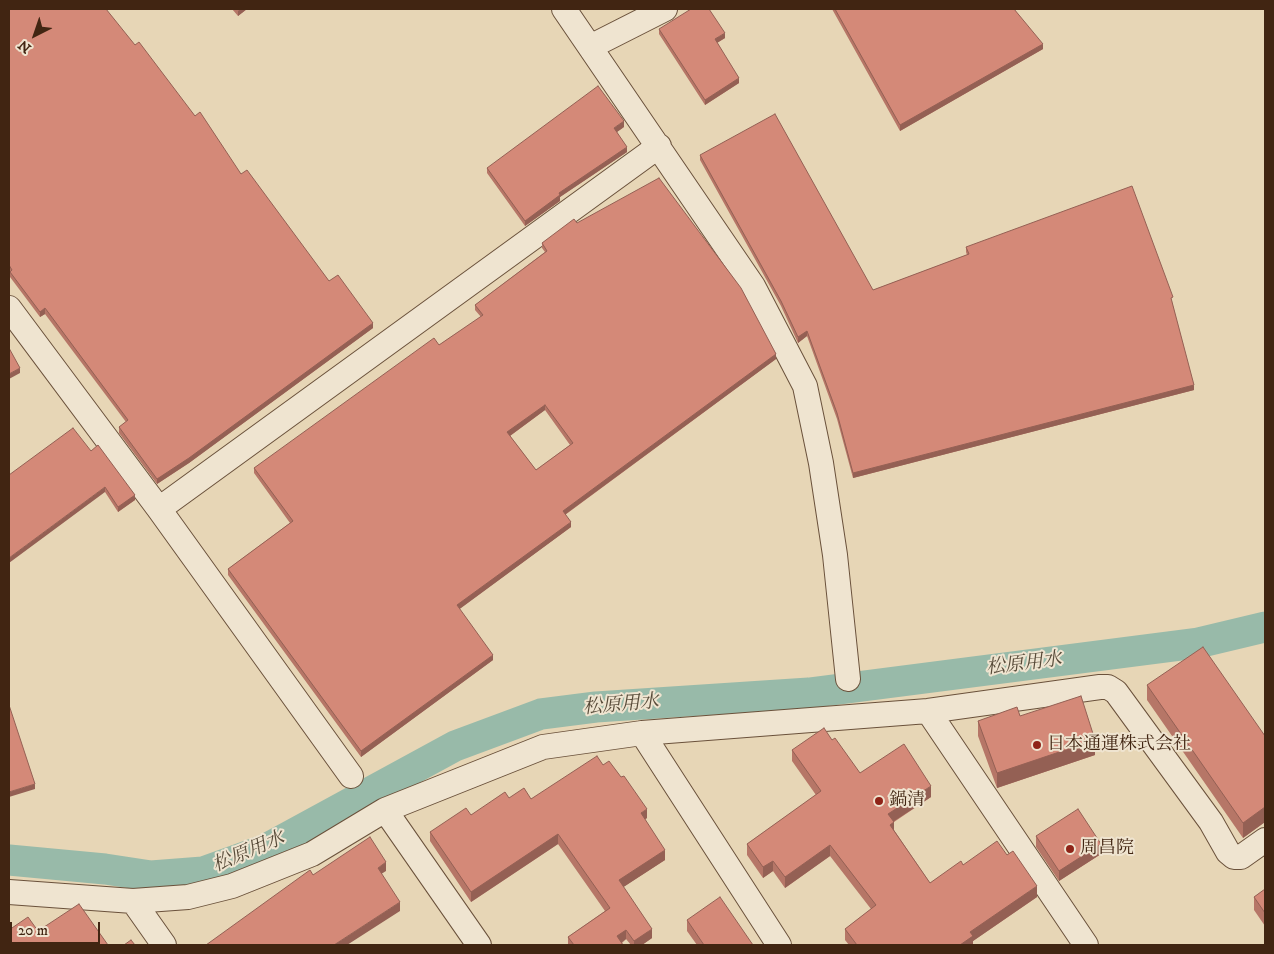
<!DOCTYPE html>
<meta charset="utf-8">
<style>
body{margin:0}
#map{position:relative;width:1274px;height:954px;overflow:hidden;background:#e7d6b6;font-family:"IM FELL DW Pica",serif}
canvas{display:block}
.frame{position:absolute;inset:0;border:10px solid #412512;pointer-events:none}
.north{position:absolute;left:10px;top:10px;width:50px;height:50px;-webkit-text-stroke:4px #efe4d0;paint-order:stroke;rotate:221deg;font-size:14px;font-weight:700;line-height:20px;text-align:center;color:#412512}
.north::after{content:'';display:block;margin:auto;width:18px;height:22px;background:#412512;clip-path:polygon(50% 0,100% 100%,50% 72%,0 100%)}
.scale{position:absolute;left:10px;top:922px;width:90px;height:22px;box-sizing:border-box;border:2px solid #412512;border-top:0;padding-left:6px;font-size:15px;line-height:18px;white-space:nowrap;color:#412512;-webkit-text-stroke:4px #efe4d0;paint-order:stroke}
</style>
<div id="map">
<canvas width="1274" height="954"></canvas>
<div class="frame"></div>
<div class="north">N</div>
<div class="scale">20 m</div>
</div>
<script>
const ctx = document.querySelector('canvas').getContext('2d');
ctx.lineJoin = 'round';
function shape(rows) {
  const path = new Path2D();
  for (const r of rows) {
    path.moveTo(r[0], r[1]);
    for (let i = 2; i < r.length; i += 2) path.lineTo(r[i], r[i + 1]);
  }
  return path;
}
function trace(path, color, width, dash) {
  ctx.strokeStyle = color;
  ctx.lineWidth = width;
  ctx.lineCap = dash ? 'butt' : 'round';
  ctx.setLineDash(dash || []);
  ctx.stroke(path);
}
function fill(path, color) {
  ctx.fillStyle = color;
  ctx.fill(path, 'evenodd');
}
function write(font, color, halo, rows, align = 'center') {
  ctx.font = font + ' "IM FELL DW Pica","Noto Serif JP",serif';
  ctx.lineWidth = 4;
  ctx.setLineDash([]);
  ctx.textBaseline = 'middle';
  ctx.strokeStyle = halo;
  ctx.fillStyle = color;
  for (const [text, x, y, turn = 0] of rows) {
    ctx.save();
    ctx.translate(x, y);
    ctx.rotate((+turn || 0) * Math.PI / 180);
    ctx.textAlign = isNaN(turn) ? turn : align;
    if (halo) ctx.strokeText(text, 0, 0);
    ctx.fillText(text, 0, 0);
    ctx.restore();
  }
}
const canal = shape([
 [9,860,105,869,151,876,203,872,264,850,455,746,541,714,596,707,809,693,1198,643,1265,627]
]);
const street = shape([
 [564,9,753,286,805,386,821,463,835,555,848,679],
 [590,47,665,9],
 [9,308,159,509,351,776],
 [159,509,659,146],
 [928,711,1086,945],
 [642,733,779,945],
 [385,810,479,945],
 [9,892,133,901,188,897,232,886,312,854,385,810,543,747,642,733,928,711,1100,687,1108,687,1116,692,1211,822,1228,852,1234,857,1241,857,1265,840],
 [133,901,164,945]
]);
const wall = shape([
 [9,9,135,45,195,116,241,174,329,281,373,328,189,463,157,484,119,433,119,427,126,422,45,314,40,317,10,277,10,272,9,271],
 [232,9,247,9,238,16],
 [832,9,1014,9,1043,49,900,131],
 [659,29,725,38,717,43,739,83,705,105,659,34],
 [624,127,617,132,627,152,560,197,560,201,525,226,487,173,487,168],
 [700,155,873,290,967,255,966,252,966,247,1173,302,1172,302,1194,390,853,478,837,419,807,336,798,343,781,306,700,160],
 [577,223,776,359,565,515,571,527,459,609,493,660,361,757,228,575,228,569,290,523,254,473,254,468,481,317,475,310,475,305,545,252,542,248,542,243],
 [545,410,570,445,536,470,510,436],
 [91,451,135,500,118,512,105,492],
 [1147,685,1265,736,1265,822,1243,838,1147,700],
 [1020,716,1095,755,997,788,978,736,978,721],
 [832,740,860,773,931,797,894,822,894,830,930,883,963,865,1037,897,973,941,973,945,849,945,845,940,845,929,871,909,830,856,785,888,773,871,763,878,747,855,747,844,816,795,792,761,792,750],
 [603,765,647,818,645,819,665,860,623,887,652,938,642,945,631,945,626,939,622,943,623,945,568,945,568,937,605,911,558,844,471,902,430,841,430,832,471,815,509,798,531,799],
 [1036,836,1101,854,1059,881,1036,847],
 [1265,889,1265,926,1254,910,1254,897],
 [687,920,753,945,697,945,687,931]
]);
const shadedWall = shape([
 [241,9,247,9,238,16,238,11],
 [725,33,725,38,715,44,715,39],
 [1043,44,1043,49,900,131,900,125],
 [739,78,739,83,705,105,705,100],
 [624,121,624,127,614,134,614,128],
 [627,147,627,152,560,197,560,201,525,226,525,221,559,193],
 [45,308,45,314,40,317,40,312],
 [373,323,373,328,189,463,157,484,157,479],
 [807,331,807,336,798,343,798,337],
 [776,354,776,359,563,516,563,511],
 [20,368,20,373,9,379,9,374],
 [1194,385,1194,390,853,478,853,473],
 [545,405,545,410,507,438,507,432],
 [105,487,105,492,9,563,9,558],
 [135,495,135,500,118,512,118,507],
 [571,522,571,527,457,611,457,605],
 [493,655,493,660,361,757,361,751],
 [1095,740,1095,755,997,788,997,773],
 [35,784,35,789,9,797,9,792],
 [931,786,931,797,888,825,888,814],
 [1265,807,1265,822,1243,838,1243,823],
 [647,809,647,818,641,822,641,813],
 [894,822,894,833,890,825],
 [558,834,558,844,471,902,471,892],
 [1101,844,1101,854,1059,881,1059,871],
 [830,845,830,856,785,888,785,877],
 [665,850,665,860,619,890,619,880],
 [773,861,773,871,763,878,763,867],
 [386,862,386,871,378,876,378,868],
 [1037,886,1037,897,973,941,973,945,960,945,970,932],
 [400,902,400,911,347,945,334,945],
 [652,929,652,938,642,945,634,945,634,941],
 [626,930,626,939,618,945,617,936]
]);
const building = shape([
 [9,9,106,9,135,45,139,42,195,116,200,112,241,174,247,170,329,281,338,275,373,323,189,458,157,479,119,427,128,420,45,308,40,312,10,272,12,270,9,265,9,9],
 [691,9,709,9,725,33,715,39,739,78,705,100,659,29,691,9],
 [835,9,1014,9,1043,44,900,125,835,9],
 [598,86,624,121,614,128,627,147,559,193,560,195,525,221,487,168,598,86],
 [775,114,873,290,969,254,966,247,1132,186,1173,297,1171,298,1194,385,853,473,837,413,807,331,798,337,781,301,700,155,775,114],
 [659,178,741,288,776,354,563,511,571,522,457,605,493,655,361,751,228,569,293,521,254,468,434,338,439,345,483,315,475,305,547,251,542,243,574,219,577,223,659,178],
 [545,405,573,443,536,470,507,432,545,405],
 [9,348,20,368,9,374,9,348],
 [73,428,91,451,98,445,135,495,118,507,105,487,9,558,9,475,73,428],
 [1203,647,1265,736,1265,807,1243,823,1147,685,1203,647],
 [1081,696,1095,740,997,773,978,721,1017,707,1020,716,1081,696],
 [9,705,35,784,9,792,9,705],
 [824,728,832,740,835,738,860,773,904,744,931,786,888,814,894,822,890,825,930,883,961,861,963,865,997,841,1007,855,1013,851,1037,886,970,932,973,936,960,945,857,945,845,929,876,905,830,845,785,877,773,861,763,867,747,844,821,791,792,750,824,728],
 [597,756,603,765,609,761,621,777,624,776,647,809,641,813,665,850,619,880,652,929,634,941,626,930,617,936,623,945,574,945,568,937,610,908,558,834,471,892,430,832,466,808,471,815,505,792,509,798,524,788,531,799,597,756],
 [1078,809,1101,844,1059,871,1036,836,1078,809],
 [370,837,386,862,378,868,400,902,334,945,206,945,310,870,313,875,370,837],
 [1265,889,1265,913,1254,897,1265,889],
 [720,897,753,945,704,945,687,920,720,897],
 [79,904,108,945,9,945,9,930,28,917,38,931,79,904],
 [131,940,135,945,124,945,131,940]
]);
const markers = [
 [1037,745,5,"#8f2418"],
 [879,801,5,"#8f2418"],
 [1070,849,5,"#8f2418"]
];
const poiNames = [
 ["日本通運株式会社",1047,745],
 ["鍋清",889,801],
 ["周昌院",1080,849]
];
const waterNames = [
 ["松原用水",1024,665,-7],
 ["松原用水",621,706,-5],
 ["松原用水",249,853,-23]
];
trace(canal, '#98baa9', 31);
trace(street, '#6a513b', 26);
trace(street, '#efe4d0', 24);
fill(wall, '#b67667');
fill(shadedWall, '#946054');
fill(building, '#d48978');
trace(building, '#946054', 1);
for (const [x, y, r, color] of markers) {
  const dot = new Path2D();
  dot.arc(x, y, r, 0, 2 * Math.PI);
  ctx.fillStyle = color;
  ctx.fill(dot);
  trace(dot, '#efe4d0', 2);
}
write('18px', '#412512', '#efe4d0', poiNames, 'left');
write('italic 19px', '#574a38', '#efe4d0', waterNames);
</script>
